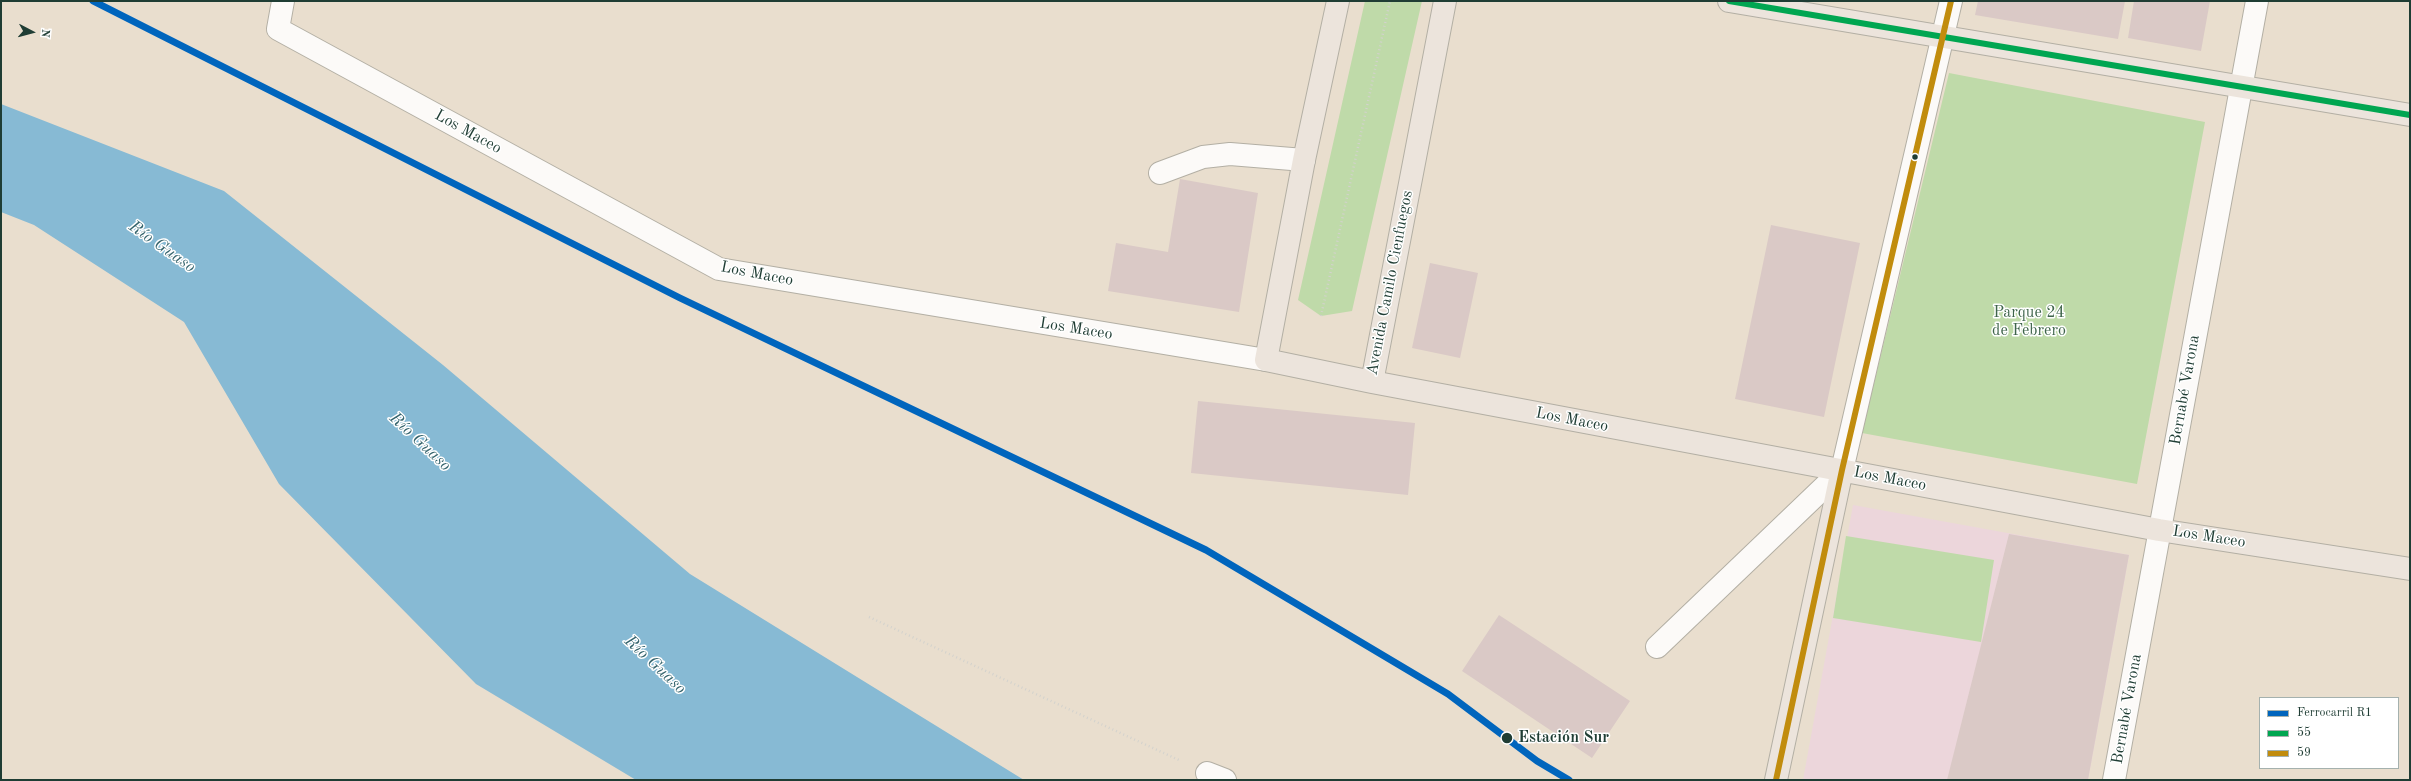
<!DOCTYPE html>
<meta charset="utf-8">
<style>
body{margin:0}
#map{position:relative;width:2411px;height:781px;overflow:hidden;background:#e9dece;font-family:"Old Standard TT",serif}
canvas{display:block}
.frame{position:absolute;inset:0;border:2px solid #1f3d34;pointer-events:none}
.legend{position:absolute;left:2259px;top:697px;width:140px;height:72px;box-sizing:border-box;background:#fff;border:1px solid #a5b1ae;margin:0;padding:5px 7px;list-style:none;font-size:12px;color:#1f3d34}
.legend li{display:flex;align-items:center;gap:8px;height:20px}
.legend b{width:20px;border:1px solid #a5b1ae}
.north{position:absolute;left:12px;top:12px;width:40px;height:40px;-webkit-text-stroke:3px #fff;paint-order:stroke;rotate:96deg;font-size:11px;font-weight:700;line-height:16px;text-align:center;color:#1f3d34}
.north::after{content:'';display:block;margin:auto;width:14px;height:18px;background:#1f3d34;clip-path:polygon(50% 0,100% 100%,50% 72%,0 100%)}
</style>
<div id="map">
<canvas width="2411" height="781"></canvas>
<div class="frame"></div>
<ul class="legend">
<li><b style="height:5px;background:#0065bd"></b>Ferrocarril R1</li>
<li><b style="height:5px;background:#00a651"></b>55</li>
<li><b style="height:5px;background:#c18c0d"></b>59</li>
</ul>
<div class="north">N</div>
</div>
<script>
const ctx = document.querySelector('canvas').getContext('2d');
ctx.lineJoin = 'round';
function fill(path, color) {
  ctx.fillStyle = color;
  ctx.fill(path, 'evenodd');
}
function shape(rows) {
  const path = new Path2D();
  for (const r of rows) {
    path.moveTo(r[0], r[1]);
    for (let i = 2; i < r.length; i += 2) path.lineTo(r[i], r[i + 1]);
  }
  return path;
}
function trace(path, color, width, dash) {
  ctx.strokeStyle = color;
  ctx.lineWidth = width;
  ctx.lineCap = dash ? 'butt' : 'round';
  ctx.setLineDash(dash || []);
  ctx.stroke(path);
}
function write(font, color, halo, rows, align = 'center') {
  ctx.font = font + ' "Old Standard TT",serif';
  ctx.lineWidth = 3;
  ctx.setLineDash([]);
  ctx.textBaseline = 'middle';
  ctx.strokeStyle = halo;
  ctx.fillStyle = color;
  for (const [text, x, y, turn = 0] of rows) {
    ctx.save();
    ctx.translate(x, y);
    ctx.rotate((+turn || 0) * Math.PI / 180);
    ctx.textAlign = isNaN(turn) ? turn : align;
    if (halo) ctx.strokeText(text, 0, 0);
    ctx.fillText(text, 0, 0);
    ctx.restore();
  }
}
const built = shape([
 [1853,505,2129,555,2088,780,1803,780]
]);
const green = shape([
 [1365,1,1422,1,1352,311,1321,316,1298,300],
 [1949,73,2205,122,2137,484,1862,433],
 [1846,536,1994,560,1981,642,1833,618]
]);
const water = shape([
 [1,104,224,191,443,365,690,574,1024,780,636,780,476,684,279,484,184,322,34,225,1,212]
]);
const building = shape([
 [1978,1,2125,1,2118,39,1975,15],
 [2134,1,2210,1,2201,51,2128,38],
 [1180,179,1258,193,1239,312,1108,291,1116,243,1168,252],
 [1771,225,1860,243,1824,417,1735,399],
 [1430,263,1478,273,1460,358,1412,348],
 [1198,401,1415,423,1408,495,1191,473],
 [2009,534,2129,555,2088,780,1947,780],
 [1499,615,1630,701,1592,758,1462,671]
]);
const path = shape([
 [1321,316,1390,1],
 [869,617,1181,761]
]);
const minor = shape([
 [283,1,278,29,719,269,1266,360],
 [1160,173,1203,157,1230,154,1304,160],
 [1657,647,1842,470,1951,1],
 [1207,773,1225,780],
 [2114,780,2257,1]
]);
const major = shape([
 [1338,1,1304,160,1266,360,1372,382,2159,530,2410,569],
 [1729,1,2410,115],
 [1372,382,1445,1],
 [1776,780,1842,470]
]);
const rail = shape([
 [1537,761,1569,780]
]);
const bus1 = shape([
 [1729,1,2410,115]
]);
const bus2 = shape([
 [1776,780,1842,470,1951,1]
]);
const rail1 = shape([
 [93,1,680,298,1206,550,1448,694,1537,761,1569,780]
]);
const markers = [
 [1915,157,3.5,"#1f3d34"],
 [1507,738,6,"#1f3d34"]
];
const streetNames = [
 ["Los Maceo",468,132,29],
 ["Los Maceo",757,274,11],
 ["Avenida Camilo Cienfuegos",1390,283,-79],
 ["Los Maceo",1076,329,9],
 ["Bernabé Varona",2185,390,-80],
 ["Los Maceo",1572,420,11],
 ["Los Maceo",1890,479,11],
 ["Los Maceo",2209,537,9],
 ["Bernabé Varona",2127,709,-80]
];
const parkNames = [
 ["Parque 24",2029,313],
 ["de Febrero",2029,331]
];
const stopNames = [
 ["Estación Sur",1518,738]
];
const waterNames = [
 ["Río Guaso",162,247,35],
 ["Río Guaso",420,442,43],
 ["Río Guaso",655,665,43]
];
fill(built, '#ecd6db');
fill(green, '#bfdaa9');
fill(water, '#87bad4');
fill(building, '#dac9c6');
trace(minor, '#b3afa4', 24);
trace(major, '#b3afa4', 24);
trace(path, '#d3d2cd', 2.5, [1, 3]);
trace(minor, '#fcfaf8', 22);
trace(major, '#ece4dc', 22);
trace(rail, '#b3b4b1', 3, [6, 3]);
trace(bus1, '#00a651', 6);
trace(bus2, '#c18c0d', 6);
trace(rail1, '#0065bd', 7);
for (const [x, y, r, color] of markers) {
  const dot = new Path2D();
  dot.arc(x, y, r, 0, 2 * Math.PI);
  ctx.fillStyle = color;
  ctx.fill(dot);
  trace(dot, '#fff', 1.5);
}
write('16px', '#1f3d34', '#fff', streetNames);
write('16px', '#3e644a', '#fff', parkNames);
write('bold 16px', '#1f3d34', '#fff', stopNames, 'left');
write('italic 17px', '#35646d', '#fff', waterNames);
</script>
